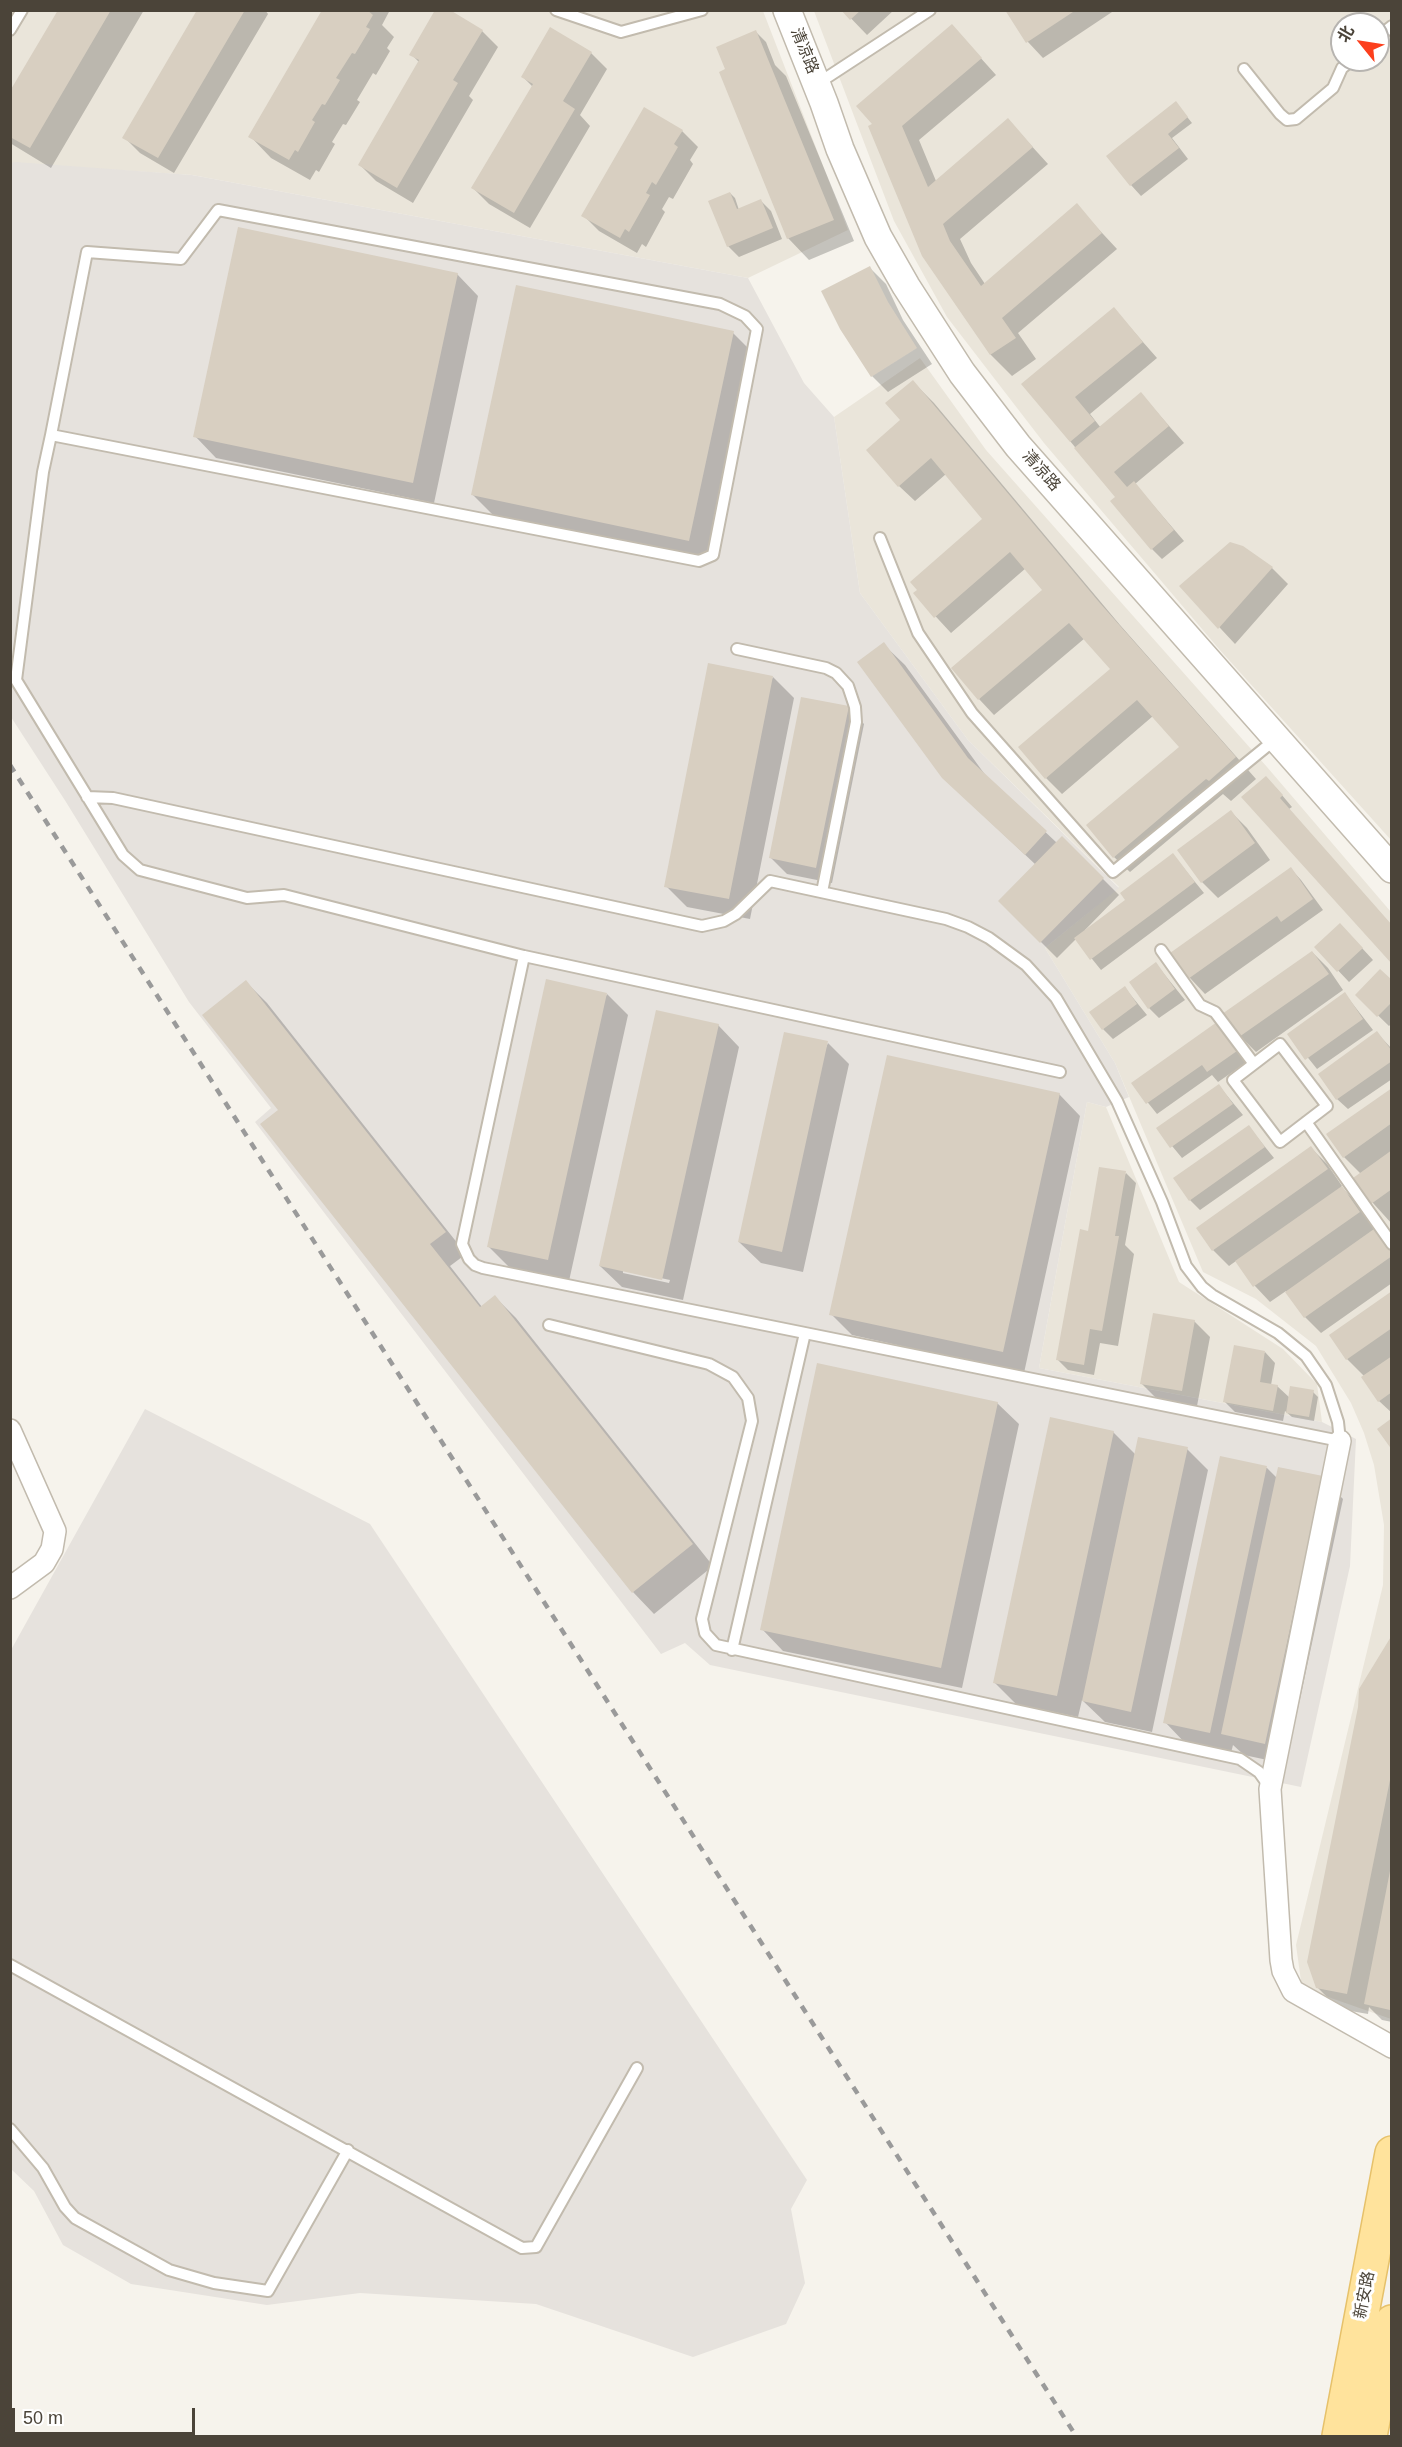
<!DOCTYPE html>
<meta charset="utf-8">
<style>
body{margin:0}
#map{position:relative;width:1402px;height:2447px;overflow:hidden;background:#f6f3ec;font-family:Arial,"Noto Sans SC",sans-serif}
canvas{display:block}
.frame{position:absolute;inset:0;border:12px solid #4b4439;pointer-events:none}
.north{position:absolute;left:1330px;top:12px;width:60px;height:60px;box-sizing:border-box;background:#fff;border:2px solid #b7b4b0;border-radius:50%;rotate:300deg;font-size:16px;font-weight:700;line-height:24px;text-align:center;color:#4b4439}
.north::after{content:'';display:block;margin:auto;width:21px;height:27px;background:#fc3f1d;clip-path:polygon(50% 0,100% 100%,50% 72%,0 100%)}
.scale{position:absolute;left:12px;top:2408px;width:183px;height:27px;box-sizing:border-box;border:3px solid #4b4439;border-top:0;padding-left:8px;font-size:18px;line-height:21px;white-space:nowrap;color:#4b4439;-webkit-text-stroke:4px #fff;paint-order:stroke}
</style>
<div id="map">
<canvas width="1402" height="2447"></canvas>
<div class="frame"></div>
<div class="north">北</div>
<div class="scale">50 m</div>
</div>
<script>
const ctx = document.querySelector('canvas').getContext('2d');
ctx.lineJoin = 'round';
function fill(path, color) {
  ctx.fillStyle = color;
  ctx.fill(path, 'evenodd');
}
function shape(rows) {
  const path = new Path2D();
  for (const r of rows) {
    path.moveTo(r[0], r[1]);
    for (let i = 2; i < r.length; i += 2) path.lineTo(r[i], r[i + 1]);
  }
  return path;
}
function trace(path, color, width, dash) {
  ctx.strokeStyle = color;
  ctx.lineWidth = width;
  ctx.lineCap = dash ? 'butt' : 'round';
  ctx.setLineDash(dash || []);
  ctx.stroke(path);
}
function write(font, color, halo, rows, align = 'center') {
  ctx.font = font + ' Arial,"Noto Sans SC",sans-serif';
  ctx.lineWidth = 6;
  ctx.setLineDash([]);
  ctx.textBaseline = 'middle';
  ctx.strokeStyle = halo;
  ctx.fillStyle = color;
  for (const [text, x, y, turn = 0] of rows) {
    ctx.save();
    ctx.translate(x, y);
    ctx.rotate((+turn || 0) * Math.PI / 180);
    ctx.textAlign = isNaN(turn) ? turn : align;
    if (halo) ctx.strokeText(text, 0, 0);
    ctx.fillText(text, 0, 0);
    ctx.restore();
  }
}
const residential = shape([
 [11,11,763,11,848,230,748,278,192,175,11,163],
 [814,11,1391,11,1391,840,1219,649,1044,443,947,317,894,221],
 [1342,24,1378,24,1378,60,1342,60],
 [920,358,986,450,1267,767,1391,912,1391,2019,1302,1988,1296,1945,1383,1585,1384,1525,1374,1465,1364,1433,1351,1403,1316,1346,1256,1299,1203,1272,1115,1063,1045,948,1119,887,968,740,860,593,834,417],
 [1087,1102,1106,1107,1179,1282,1283,1349,1317,1384,1322,1422,1039,1368]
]);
const industrial = shape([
 [16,162,192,175,748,278,804,383,834,417,860,593,968,740,1119,888,1045,948,1115,1063,1129,1097,1106,1107,1087,1102,1039,1368,1322,1422,1356,1439,1350,1566,1301,1787,710,1665,685,1643,661,1654,255,1122,271,1108,189,1002,66,802,11,717,10,163],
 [145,1409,370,1524,807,2180,791,2209,805,2283,786,2324,693,2357,536,2304,360,2293,267,2305,131,2284,63,2245,34,2191,11,2169,11,1650]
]);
const shadow = shape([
 [60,10,144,10,51,168,10,143,10,94],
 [199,10,265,10,268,14,174,173,140,153,124,137],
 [324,10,390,10,382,25,394,37,387,48,390,51,376,75,373,73,357,100,360,102,346,125,343,124,332,142,335,144,319,172,316,170,310,180,271,158,250,136],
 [843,10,894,10,867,35],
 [1007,10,1115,10,1043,58,1028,42],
 [952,26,996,75,919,140,936,181,1008,120,1048,164,960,239,971,263,985,284,1077,206,1117,249,1018,333,1036,359,1012,376,991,355,924,255,870,127],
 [482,31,498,47,469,96,473,100,413,203,376,181,360,165,420,63,411,54],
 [756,32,766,42,775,65,786,76,854,241,809,260,788,238,727,70],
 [591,53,607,69,580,115,590,126,530,228,489,204,473,188,533,87,523,77],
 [1180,108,1192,123,1172,138,1188,159,1141,196,1131,185],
 [682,131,698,147,690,160,693,164,673,199,669,197,662,209,665,212,646,247,642,244,637,253,599,231,583,215],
 [730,193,735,198,739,210,761,201,771,211,782,239,739,257,728,246],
 [870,268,886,284,903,320,932,364,888,392,872,376],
 [457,274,478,296,434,503,216,458,195,436],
 [1114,309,1157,358,1090,414,1101,428,1141,394,1184,443,1135,484,1184,541,1162,559,1152,549,1117,498,1023,384],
 [733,333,754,354,710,561,494,516,473,495],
 [913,382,934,403,1120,625,1256,779,1231,801,1223,794,1130,872,1114,857,1181,747,1153,716,1062,794,1046,778,1112,669,1085,638,994,715,979,699,1044,591,1026,568,951,633,915,594,984,519,946,474,915,501,899,486,902,421],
 [1242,547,1272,568,1288,584,1235,644,1181,586],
 [883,644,905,665,986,776,1057,843,1062,838,1119,895,1085,930,1086,931,1127,901,1173,855,1204,893,1101,970,1076,939,1057,958,1000,901,1036,865,966,799],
 [773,677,794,698,750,919,687,907,666,886],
 [848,708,864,724,832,883,787,874,771,858],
 [1276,788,1292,807,1289,809,1243,797],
 [1231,812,1247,828,1270,860,1218,898,1202,882,1179,850],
 [1291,869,1301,880,1323,910,1205,994,1190,978,1172,953],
 [1350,935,1373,960,1349,982,1316,947],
 [1312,952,1328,968,1343,990,1256,1052,1240,1036],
 [1156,964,1185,1000,1159,1018,1149,1008],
 [246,982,267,1003,466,1254,450,1266,482,1307,495,1297,516,1318,713,1566,654,1614,633,1592,262,1124,280,1110],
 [1392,982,1392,1023,1389,1026,1357,995],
 [1125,988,1147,1015,1113,1039,1103,1029],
 [607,994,628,1015,569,1281,510,1268,489,1247],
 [1345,994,1373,1030,1317,1069,1289,1034],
 [1217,1024,1247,1062,1218,1082,1212,1075,1157,1114,1133,1084],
 [718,1025,739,1047,683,1300,622,1287,600,1266],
 [623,1270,670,1280,669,1283,623,1273],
 [1377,1033,1392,1049,1392,1079,1348,1109,1337,1099],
 [828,1043,849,1064,803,1272,761,1263,739,1242],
 [1219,1086,1243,1115,1182,1158,1158,1129],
 [1392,1090,1392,1224,1373,1203,1361,1174,1344,1157],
 [1059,1094,1080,1116,1024,1373,852,1335,831,1314],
 [1249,1127,1274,1158,1200,1210,1190,1200],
 [1311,1148,1327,1164,1342,1186,1341,1187,1357,1203,1375,1228,1373,1230,1392,1249,1392,1283,1321,1333,1305,1317,1286,1291,1270,1302,1255,1286,1236,1261,1229,1266,1213,1250],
 [1126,1173,1136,1183,1125,1245,1134,1254,1118,1346,1100,1343,1094,1375,1068,1370,1058,1360,1089,1233],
 [1392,1293,1392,1413,1379,1401,1365,1377,1347,1359],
 [1194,1321,1210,1337,1197,1406,1157,1399,1141,1383],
 [1265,1352,1275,1363,1271,1385,1277,1386,1290,1398,1313,1392,1318,1397,1314,1421,1292,1417,1285,1411,1283,1421,1235,1412,1225,1402],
 [997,1403,1019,1424,962,1688,783,1651,762,1629],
 [1113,1432,1136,1455,1187,1449,1208,1470,1152,1732,1105,1722,1082,1700,1078,1717,1016,1704,995,1683],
 [1222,1458,1267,1468,1277,1478,1322,1478,1343,1499,1286,1764,1244,1755,1233,1745,1231,1753,1186,1744,1165,1722],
 [1392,1638,1392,2022,1382,2020,1369,2007,1368,2014,1339,2009,1317,1987]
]);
const building = shape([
 [58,10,111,10,30,148,10,137,10,91],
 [197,10,245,10,158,158,122,138],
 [322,10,367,10,373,15,366,27,370,29,355,54,352,53,336,78,340,80,325,105,322,104,312,120,315,122,298,152,295,150,289,160,248,137],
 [435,10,450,10,483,30,453,80,458,83,397,188,358,165,419,60,409,55],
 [841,10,861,10,850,20],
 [1005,10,1076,10,1026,43],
 [952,24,982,58,902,126,928,187,1008,118,1033,147,943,224,950,241,981,286,1077,203,1102,233,1002,318,1016,338,990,355,922,256,868,126,872,124,856,106],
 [550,27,592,52,563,101,575,109,514,213,471,188,533,84,521,77],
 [756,30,834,220,787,239,719,72,725,69,716,47],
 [1176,101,1188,117,1168,134,1179,148,1130,186,1106,156],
 [644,107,683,130,674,144,678,147,656,185,652,182,646,193,650,195,629,232,625,229,620,238,581,216],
 [730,192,737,209,761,199,773,228,727,247,708,201],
 [238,227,458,273,413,483,193,437],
 [870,266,888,302,917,348,871,377,840,329,821,291],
 [516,285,734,331,689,541,471,495],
 [1114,307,1143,342,1075,397,1095,421,1070,442,1021,384],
 [913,380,1099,602,1236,757,1209,781,1206,779,1113,858,1086,825,1179,747,1137,700,1045,779,1018,747,1110,669,1069,623,978,700,951,668,1042,590,1010,552,934,618,913,593,917,590,910,582,982,519,931,458,898,487,866,450,900,420,885,403],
 [1141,392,1169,426,1114,472,1127,487,1134,481,1174,530,1151,550,1110,501,1115,497,1074,448],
 [1230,542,1243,546,1273,567,1218,629,1179,586],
 [884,642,968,758,1047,831,1025,855,942,778,857,662],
 [708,663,773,676,729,899,664,887],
 [801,697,849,706,816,868,769,858],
 [1266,776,1283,795,1280,798,1392,925,1392,964,1241,797],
 [1231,810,1255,843,1201,883,1177,850],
 [1062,836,1104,878,1040,943,998,901],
 [1173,853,1195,882,1090,960,1074,938,1125,900,1120,893],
 [1291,867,1313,899,1281,922,1277,916,1188,979,1170,953],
 [1340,923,1363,948,1337,972,1314,947],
 [1312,951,1329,974,1239,1037,1222,1014],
 [1156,962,1175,989,1148,1009,1129,982],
 [1380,969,1392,980,1392,1002,1377,1017,1355,995],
 [546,979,607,993,548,1260,487,1247],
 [246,980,446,1232,430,1244,480,1307,495,1295,693,1544,632,1593,260,1124,278,1110,202,1015],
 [1125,986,1137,1004,1102,1030,1089,1012],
 [1345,992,1363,1019,1305,1060,1287,1034],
 [656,1010,719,1024,662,1280,599,1266],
 [1217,1022,1237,1051,1207,1072,1202,1065,1146,1104,1131,1083],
 [1377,1031,1392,1051,1392,1061,1336,1100,1318,1074],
 [784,1032,828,1041,782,1252,738,1242],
 [887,1055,1060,1093,1003,1352,829,1315],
 [1219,1084,1233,1104,1170,1148,1156,1128],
 [1392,1088,1392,1123,1343,1158,1326,1134],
 [1249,1125,1265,1147,1189,1201,1173,1178],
 [1311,1146,1328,1169,1212,1251,1196,1228],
 [1392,1150,1392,1189,1371,1204,1353,1178],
 [1099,1167,1126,1171,1115,1236,1119,1236,1102,1331,1090,1329,1084,1365,1056,1360,1080,1229,1088,1231],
 [1342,1186,1360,1212,1253,1287,1235,1261],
 [1374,1229,1392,1253,1392,1256,1304,1318,1285,1292],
 [1392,1291,1392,1328,1346,1360,1329,1335],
 [1153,1313,1195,1320,1182,1391,1140,1384],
 [1234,1345,1265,1351,1260,1382,1278,1385,1273,1411,1223,1402],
 [1392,1356,1392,1392,1378,1402,1361,1377],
 [817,1363,998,1402,941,1668,760,1630],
 [1290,1386,1314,1390,1309,1417,1286,1413],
 [1050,1417,1114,1431,1057,1696,993,1683],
 [1392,1418,1392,1450,1377,1429],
 [1138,1437,1188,1447,1131,1712,1082,1701],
 [1220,1456,1267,1466,1210,1733,1163,1723],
 [1278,1467,1323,1476,1265,1744,1221,1734],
 [1392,1635,1392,1770,1347,1994,1316,1988,1307,1962,1358,1707,1359,1689],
 [1390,1871,1392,2002,1390,2010,1364,2004]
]);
const service = shape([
 [556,10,621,32,702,10],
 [10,30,22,10],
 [1378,37,1392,26],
 [1244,69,1280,114,1287,120,1296,119,1333,88,1342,68,1352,60],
 [817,84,930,10],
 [51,435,699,561,713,555,757,329,745,316,720,304,218,210,181,259,87,252,51,435,43,472,16,680,123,855,140,870,247,898,284,895,524,956,1060,1072],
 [880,538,918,633,972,713,1113,872,1277,738],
 [737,649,826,668,836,673,848,686,855,707,856,722,822,892],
 [87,797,113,798,702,926,724,921,736,914,770,881,946,919,968,927,989,938,1026,965,1056,998,1117,1101,1162,1202,1186,1266,1202,1287,1212,1295,1278,1333,1306,1356,1326,1385,1338,1422,1340,1441,483,1268,475,1265,469,1259,462,1244,524,956],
 [1161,950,1200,1005,1215,1012,1254,1064],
 [1280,1044,1327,1106,1280,1142,1233,1080,1280,1044],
 [1306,1122,1392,1244],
 [549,1325,709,1364,733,1377,748,1398,752,1421,702,1619,705,1633,716,1645,1240,1759,1259,1772,1269,1786],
 [732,1650,805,1333],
 [10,1965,522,2248,536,2247,637,2068],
 [10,2129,43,2168,65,2207,75,2218,169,2270,214,2283,268,2291,348,2150]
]);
const minor = shape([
 [10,1430,55,1531,52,1549,44,1563,10,1588],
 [1340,1441,1270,1789,1281,1960,1283,1971,1293,1991,1392,2047]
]);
const tertiary = shape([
 [787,10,824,103,840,149,878,237,906,286,962,373,1018,446,1392,869]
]);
const primary = shape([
 [1339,2436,1392,2153],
 [1370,2436,1392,2322]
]);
const rail = shape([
 [10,765,1076,2436]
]);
const streetNames = [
 ["清凉路",804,51,68],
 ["清凉路",1041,471,48],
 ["新安路",1365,2295,-79]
];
fill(residential, '#eae5da');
fill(industrial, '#e6e2dd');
fill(shadow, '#0003');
fill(building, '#d8cfc1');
trace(service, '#c2bbae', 14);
trace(minor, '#c2bbae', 24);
trace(tertiary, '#c2bbae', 30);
trace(primary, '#e6c16a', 36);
trace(service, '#fff', 10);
trace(minor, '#fff', 21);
trace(tertiary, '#fff', 27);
trace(primary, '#ffe39c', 33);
trace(rail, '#9a9a9a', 4.5, [8, 8]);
write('16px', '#4b4439', '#fff', streetNames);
</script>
